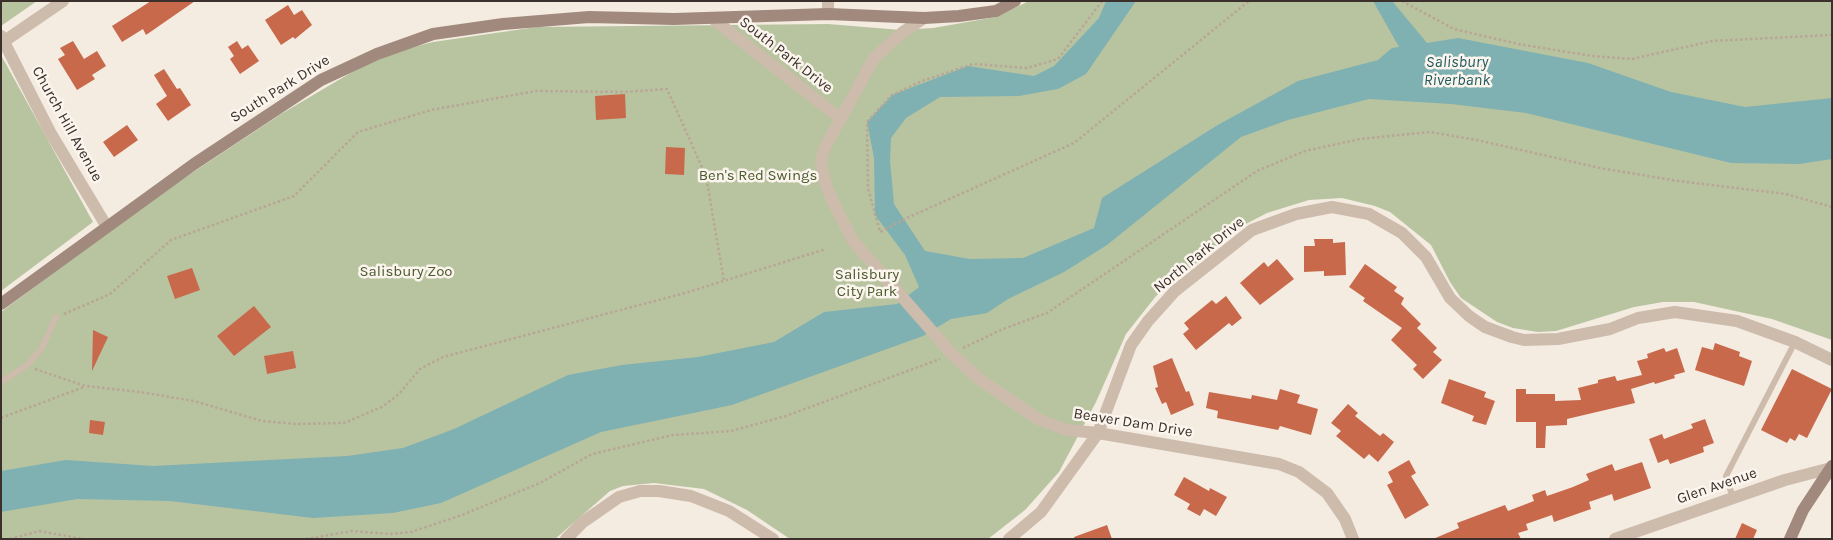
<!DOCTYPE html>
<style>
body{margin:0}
#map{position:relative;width:1833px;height:540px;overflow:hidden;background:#f4ebe1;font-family:Karla,sans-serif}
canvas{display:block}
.frame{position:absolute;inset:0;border:2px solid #3b302b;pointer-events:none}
</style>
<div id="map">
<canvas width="1833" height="540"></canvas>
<div class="frame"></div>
</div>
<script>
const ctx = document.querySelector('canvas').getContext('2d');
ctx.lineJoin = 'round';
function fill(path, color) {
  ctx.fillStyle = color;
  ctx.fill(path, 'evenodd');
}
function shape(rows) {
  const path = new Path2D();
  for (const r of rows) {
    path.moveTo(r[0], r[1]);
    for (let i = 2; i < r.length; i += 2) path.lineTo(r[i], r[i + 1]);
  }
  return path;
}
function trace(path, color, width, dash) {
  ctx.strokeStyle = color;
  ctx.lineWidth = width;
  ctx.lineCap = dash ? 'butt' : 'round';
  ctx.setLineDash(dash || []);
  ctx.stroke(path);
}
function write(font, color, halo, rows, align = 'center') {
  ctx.font = font + ' Karla,sans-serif';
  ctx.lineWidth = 5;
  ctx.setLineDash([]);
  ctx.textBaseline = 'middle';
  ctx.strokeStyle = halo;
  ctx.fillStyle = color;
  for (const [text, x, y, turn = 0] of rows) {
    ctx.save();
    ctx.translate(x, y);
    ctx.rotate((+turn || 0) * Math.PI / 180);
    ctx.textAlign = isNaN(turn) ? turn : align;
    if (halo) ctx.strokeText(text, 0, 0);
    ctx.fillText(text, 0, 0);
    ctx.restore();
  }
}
const green = shape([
 [1,1,37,1,1,26],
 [1029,1,1832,1,1832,340,1772,319,1694,302,1663,302,1634,307,1556,331,1538,332,1513,328,1497,322,1461,298,1450,282,1431,245,1390,212,1375,206,1342,198,1309,200,1267,213,1240,227,1156,296,1126,334,1096,402,1059,472,1025,510,988,539,790,539,747,510,704,489,654,483,623,486,610,491,555,539,1,539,1,312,142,206,281,114,359,68,401,50,433,42,537,27,828,24,901,30,933,28,996,17],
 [1,55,93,222,1,291]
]);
const water = shape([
 [1106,1,1136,1,1086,74,1058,89,1019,96,940,97,906,118,891,138,890,161,894,204,925,251,970,259,1023,258,1094,228,1102,198,1216,126,1298,81,1378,60,1392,48,1399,47,1373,1,1392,1,1427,43,1458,38,1588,63,1671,92,1745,107,1832,98,1832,159,1799,164,1731,163,1526,113,1451,104,1369,99,1288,120,1241,137,1107,245,1064,272,1008,299,987,313,951,319,923,336,732,405,601,432,441,503,393,513,313,518,170,501,77,499,1,512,1,471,66,460,153,466,347,456,403,448,454,429,568,375,622,365,698,357,774,342,824,312,897,304,919,287,905,255,875,215,874,158,867,122,892,95,968,66,1034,76,1054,66,1099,18]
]);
const building = shape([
 [151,1,195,1,146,35,143,29,122,42,112,26],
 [288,5,294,15,302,10,312,25,295,39,293,37,281,45,265,20],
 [73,41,84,59,97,51,106,66,92,75,95,79,77,90,58,59,65,55,60,48],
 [237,41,242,49,248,45,259,61,240,74,230,59,234,56,228,47],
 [164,69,177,89,180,88,191,105,168,121,156,104,167,96,154,75],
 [625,94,626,118,596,120,595,96],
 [127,125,138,140,114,157,103,142],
 [666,147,685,148,684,175,665,174],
 [1314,239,1333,239,1333,243,1345,242,1346,275,1324,276,1324,271,1304,272,1304,246,1315,246],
 [1277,259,1294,279,1260,305,1240,283,1264,262,1268,267],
 [1365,264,1397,287,1394,291,1404,298,1401,304,1421,324,1417,328,1437,348,1433,352,1442,360,1423,379,1413,369,1417,365,1391,340,1402,328,1363,301,1365,298,1349,287],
 [192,268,200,290,175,299,167,276],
 [1226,296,1242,318,1232,326,1229,323,1196,350,1183,334,1189,329,1184,323,1212,300,1216,304],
 [254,306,271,327,234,356,217,336],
 [93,330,108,337,92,371],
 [1715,343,1740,352,1739,356,1752,361,1744,386,1695,370,1702,347,1713,350],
 [1664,348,1666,352,1677,348,1685,372,1674,375,1675,378,1655,384,1654,382,1631,389,1635,403,1567,419,1567,425,1546,426,1545,448,1536,448,1536,422,1516,422,1516,389,1526,389,1526,394,1555,394,1555,401,1581,400,1578,388,1598,383,1598,380,1615,376,1617,381,1642,375,1637,361,1648,358,1647,354],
 [293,351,296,368,267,374,264,356],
 [1172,358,1186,392,1189,391,1194,405,1171,415,1166,402,1162,404,1155,388,1158,387,1153,366],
 [1792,369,1832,389,1807,438,1799,434,1795,441,1790,438,1787,443,1761,430],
 [1449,379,1486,392,1484,397,1495,401,1486,425,1472,421,1474,416,1441,403],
 [1280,389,1300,395,1297,403,1318,409,1311,435,1280,426,1278,430,1217,418,1218,411,1206,408,1209,392,1251,399,1252,395,1277,400],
 [1348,404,1358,413,1355,416,1380,436,1383,433,1394,442,1378,462,1369,454,1364,459,1336,436,1341,431,1331,423],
 [1705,419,1714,443,1703,447,1704,452,1670,464,1668,459,1658,463,1649,439,1662,434,1664,439,1693,428,1691,424],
 [90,420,105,422,103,435,89,433],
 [1409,460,1416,473,1411,476,1429,505,1405,519,1387,485,1393,482,1388,472],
 [1642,462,1651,488,1614,501,1612,494,1589,502,1591,509,1554,522,1552,515,1526,524,1528,530,1518,533,1521,539,1433,539,1459,528,1457,523,1505,505,1508,511,1534,501,1532,495,1545,490,1547,496,1573,487,1589,480,1586,474,1612,464,1615,471],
 [1184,477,1209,491,1210,488,1227,497,1216,516,1204,509,1200,516,1187,509,1190,504,1174,495],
 [1742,523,1757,530,1753,539,1735,539],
 [1107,525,1112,539,1075,539,1074,537]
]);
const path = shape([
 [1102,1,1058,59,1027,68,973,64,922,81,892,95,867,122,868,188,880,232,907,218,1074,143,1249,1],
 [1402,1,1454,29,1518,44,1592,56,1632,59,1712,41,1832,35],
 [64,314,110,294,171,240,294,196,358,132,431,110,536,91,625,92,667,89,706,176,724,281],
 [963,348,1003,329,1047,313,1257,171,1305,151,1360,139,1430,132,1477,140,1600,168,1678,181,1786,194,1832,207],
 [35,369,85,386,140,392,194,401,262,421,296,424,344,423,382,407,399,394,420,369,443,357,685,293,826,249],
 [1,418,84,387],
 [10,539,39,531,84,539],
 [306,539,352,531,390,534,411,532,462,515,540,483,592,454,673,435,731,431,786,416,940,359]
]);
const lane = shape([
 [1,382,27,365,42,348,56,317],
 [1733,498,1726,476,1795,342]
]);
const street = shape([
 [828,1,828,14],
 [712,18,841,119],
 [924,18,903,32,874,58,824,149,821,162,825,182,832,200,853,241,952,354,979,379,1038,419,1066,430,1098,433,1279,464,1299,472,1327,493,1345,519,1353,539],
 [1,36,50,132,107,227],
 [3,42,63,1],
 [566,539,583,522,619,497,640,491,659,491,691,496,729,511,773,539],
 [1009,539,1041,512,1098,433,1131,345,1148,321,1175,291,1252,230,1296,214,1332,207,1369,214,1402,233,1426,257,1450,298,1469,316,1485,327,1512,337,1524,340,1558,339,1610,329,1638,318,1675,312,1737,321,1795,342,1832,360],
 [1615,539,1785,480,1831,468]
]);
const secondary = shape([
 [1,304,194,164,321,80,377,54,433,34,503,24,589,17,674,19,828,14,924,18,959,16,996,11,1015,1],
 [1790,539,1803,510,1832,466]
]);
const streetNames = [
 ["South Park Drive",786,55,38],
 ["South Park Drive",280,89,-32],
 ["Church Hill Avenue",67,124,61],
 ["North Park Drive",1199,255,-39],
 ["Beaver Dam Drive",1133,423,9],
 ["Glen Avenue",1717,486,-19]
];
const parkNames = [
 ["Ben's Red Swings",758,176],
 ["Salisbury Zoo",406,272],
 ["Salisbury",867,275],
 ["City Park",867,292]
];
const waterNames = [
 ["Salisbury",1457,62],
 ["Riverbank",1457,80]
];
fill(green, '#b8c4a0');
fill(water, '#7fb0b2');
fill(building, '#c8694b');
trace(path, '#b9a596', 2.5, [2.5, 2.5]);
trace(lane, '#cdbbac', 6);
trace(street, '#cdbbac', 12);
trace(secondary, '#a18a7d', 12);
write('15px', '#3b302b', '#fbf5ee', streetNames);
write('15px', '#4a5a2e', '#fbf5ee', parkNames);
write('italic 16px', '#1f5a5e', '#fbf5ee', waterNames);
</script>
